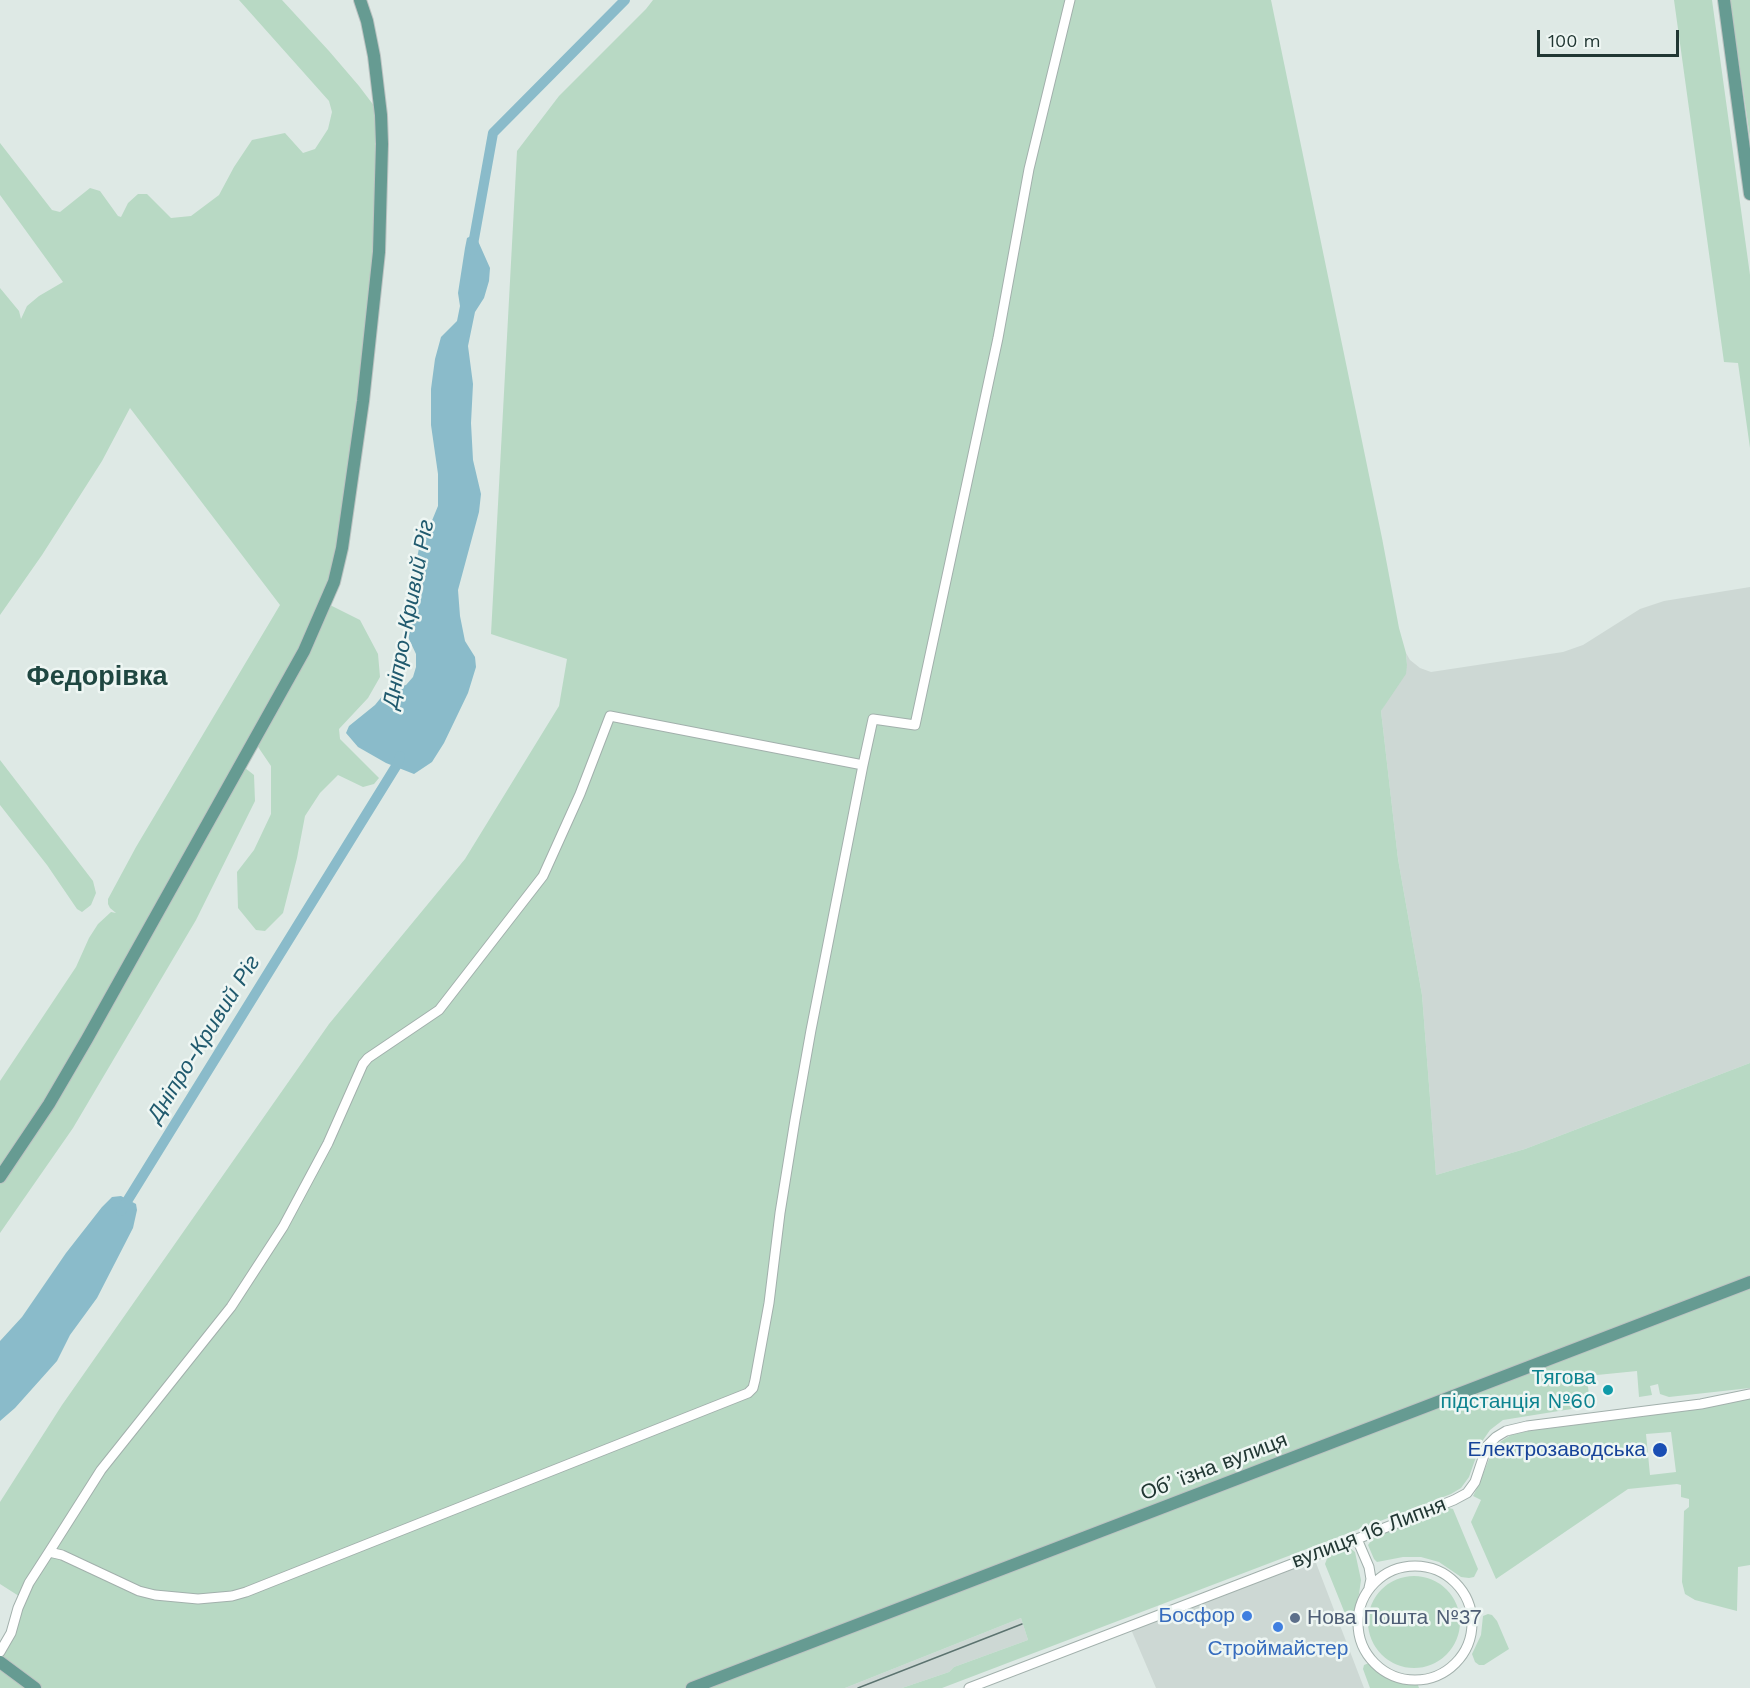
<!DOCTYPE html>
<meta charset="utf-8">
<style>
body{margin:0}
#map{position:relative;width:1750px;height:1688px;overflow:hidden;background:#dee9e5;font-family:"Work Sans",sans-serif}
canvas{display:block}
.scale{position:absolute;left:1537px;top:30px;width:142px;height:27px;box-sizing:border-box;border:3px solid #213733;border-top:0;padding-left:8px;font-size:18px;line-height:21px;white-space:nowrap;color:#213733;-webkit-text-stroke:4px #eef6f3;paint-order:stroke}
</style>
<div id="map">
<canvas width="1750" height="1688"></canvas>
<div class="scale">100 m</div>
</div>
<script>
const ctx = document.querySelector('canvas').getContext('2d');
ctx.lineJoin = 'round';
function fill(path, color) {
  ctx.fillStyle = color;
  ctx.fill(path, 'evenodd');
}
function shape(rows) {
  const path = new Path2D();
  for (const r of rows) {
    if (r.length === 3) {
      path.moveTo(r[0] + r[2], r[1]);
      path.arc(r[0], r[1], r[2], 0, 2 * Math.PI);
      continue;
    }
    path.moveTo(r[0], r[1]);
    for (let i = 2; i < r.length; i += 2) path.lineTo(r[i], r[i + 1]);
  }
  return path;
}
function trace(path, color, width, dash) {
  ctx.strokeStyle = color;
  ctx.lineWidth = width;
  ctx.lineCap = dash ? 'butt' : 'round';
  ctx.setLineDash(dash || []);
  ctx.stroke(path);
}
function write(font, color, halo, rows, align = 'center') {
  ctx.font = font + ' "Work Sans",sans-serif';
  ctx.lineWidth = 5;
  ctx.setLineDash([]);
  ctx.textBaseline = 'middle';
  ctx.strokeStyle = halo;
  ctx.fillStyle = color;
  for (const [text, x, y, turn = 0] of rows) {
    ctx.save();
    ctx.translate(x, y);
    ctx.rotate((+turn || 0) * Math.PI / 180);
    ctx.textAlign = isNaN(turn) ? turn : align;
    if (halo) ctx.strokeText(text, 0, 0);
    ctx.fillText(text, 0, 0);
    ctx.restore();
  }
}
const built = shape([
 [1750,587,1750,1063,1525,1149,1436,1175,1422,995,1398,859,1381,711,1407,665,1406,653,1410,660,1420,668,1431,672,1563,652,1583,645,1640,609,1664,601],
 [1313,1555,1364,1688,1156,1688,1130,1627],
 [1021,1618,1028,1640,954,1667,949,1672,902,1688,845,1688]
]);
const green = shape([
 [239,0,282,0,329,51,359,86,381,115,382,144,363,401,326,603,360,620,378,654,380,677,368,698,339,729,340,739,379,778,374,784,363,787,338,775,320,793,305,816,297,858,283,913,265,931,256,930,238,908,237,872,254,850,271,814,271,766,254,741,240,764,254,775,255,801,196,920,73,1128,0,1233,0,1081,76,967,89,938,98,924,111,912,116,913,110,908,108,904,108,899,136,847,280,605,130,408,102,461,42,555,0,615,0,288,19,311,21,319,27,306,39,296,63,282,0,195,0,143,52,210,60,212,90,188,100,191,118,216,121,217,128,203,138,194,147,194,171,218,191,216,219,195,234,167,252,140,285,133,303,153,315,149,328,129,332,112,329,101],
 [653,0,1271,0,1382,538,1399,628,1406,653,1407,665,1406,674,1381,711,1398,859,1422,995,1436,1175,1525,1149,1750,1063,1750,1388,1669,1397,1660,1394,1658,1384,1650,1386,1652,1395,1639,1397,1637,1371,1587,1376,1590,1406,1503,1420,1490,1430,1481,1443,1469,1477,1461,1488,1451,1494,942,1688,902,1688,949,1672,954,1667,1028,1640,1021,1618,845,1688,0,1688,0,1652,22,1598,0,1584,0,1502,62,1405,329,1024,465,859,559,706,567,659,491,634,517,151,559,96,646,9],
 [1674,0,1712,0,1750,275,1750,448,1738,363,1724,362],
 [1730,0,1750,0,1750,138],
 [0,760,93,881,96,893,91,905,82,912,77,909,47,865,0,805],
 [1750,1398,1750,1565,1738,1567,1737,1611,1695,1600,1685,1594,1682,1582,1684,1511,1689,1507,1689,1499,1681,1497,1681,1485,1677,1484,1628,1489,1496,1579,1471,1522,1481,1500,1473,1496,1479,1484,1493,1449,1500,1442,1511,1435,1528,1431,1699,1409],
 [1671,1432,1676,1472,1650,1475,1646,1434],
 [1445,1507,1453,1509,1478,1569,1474,1577,1469,1578,1461,1577,1439,1562,1421,1557,1403,1557,1377,1562,1374,1559,1368,1545,1375,1536],
 [1343,1548,1350,1548,1355,1552,1361,1580,1359,1594,1352,1618,1346,1616,1325,1564,1328,1556],
 [1414,1622,46],
 [1488,1614,1492,1615,1497,1621,1509,1649,1484,1665,1479,1665,1475,1662,1472,1654,1481,1635,1483,1616],
 [1369,1663,1389,1678,1398,1682,1418,1685,1419,1688,1370,1688,1363,1669,1364,1665]
]);
const water = shape([
 [471,236,478,241,490,268,489,281,484,298,475,312,468,346,473,384,471,423,473,460,481,494,479,512,458,590,460,616,465,641,475,657,476,667,468,693,444,743,432,762,414,774,386,763,358,747,346,733,349,726,375,705,388,689,406,685,413,677,416,667,416,654,408,637,405,625,411,615,411,605,409,599,420,543,431,523,438,506,438,474,431,425,431,389,435,359,441,337,457,321,460,306,458,293,465,248,467,238],
 [121,1196,136,1204,137,1210,133,1228,97,1298,70,1335,57,1361,15,1408,0,1421,0,1341,22,1317,66,1253,102,1207,112,1197]
]);
const canal = shape([
 [472,250,493,133,625,0],
 [121,1211,398,763,400,756]
]);
const minor = shape([
 [863,765,873,719,915,725,998,338,1029,169,1070,0],
 [1357,1539,1369,1567,1371,1579,1369,1588],
 [1415,1623,57],
 [0,1652,11,1633,18,1608,29,1583,49,1552,101,1470,231,1307,283,1227,328,1143,363,1064,368,1058,439,1010,543,876,580,794,610,716,863,765,811,1030,795,1120,780,1213,769,1303,755,1380,753,1388,748,1393,246,1592,232,1596,198,1599,155,1595,139,1591,62,1555,49,1552],
 [969,1688,1357,1539,1454,1500,1467,1493,1475,1482,1487,1446,1496,1437,1506,1431,1527,1426,1701,1404,1750,1394]
]);
const major = shape([
 [1724,0,1750,194],
 [0,1177,49,1104,87,1039,304,651,334,582,342,548,363,401,379,252,382,144,381,115,374,56,367,21,360,0],
 [0,1662,35,1688],
 [692,1688,1750,1282]
]);
const tram = shape([
 [858,1688,1022,1624]
]);
const markers = [
 [1608,1390,6,"#0f9aa8"],
 [1660,1450,8,"#1a4fb4"],
 [1247,1616,6,"#3f7fe0"],
 [1295,1618,6,"#5c6f8a"],
 [1278,1627,6,"#3f7fe0"]
];
const cultureNames = [
 ["Тягова",1596,1378],
 ["підстанція №60",1596,1402]
];
const transitNames = [
 ["Електрозаводська",1646,1450]
];
const streetNames = [
 ["Обʼїзна вулиця",1214,1467,-21],
 ["вулиця 16 Липня",1369,1533,-21]
];
const shopNames = [
 ["Босфор",1235,1616],
 ["Строймайстер",1278,1649,"center"]
];
const serviceNames = [
 ["Нова Пошта №37",1307,1618]
];
const waterNames = [
 ["Дніпро-Кривий Ріг",409,614,-79],
 ["Дніпро-Кривий Ріг",204,1039,-58]
];
const districtNames = [
 ["Федорівка",97,677]
];
fill(built, '#cdd8d4');
fill(green, '#b8d9c4');
fill(water, '#8abbca');
trace(canal, '#8abbca', 10);
trace(minor, '#a2b0ac', 11);
trace(major, '#bcc3c2', 14);
trace(minor, '#fff', 9);
trace(major, '#669b92', 12);
trace(tram, '#5b736f', 1.5);
for (const [x, y, r, color] of markers) {
  const dot = new Path2D();
  dot.arc(x, y, r, 0, 2 * Math.PI);
  ctx.fillStyle = color;
  ctx.fill(dot);
  trace(dot, '#eef6f3', 2);
}
write('21px', '#0d838f', '#eef6f3', cultureNames, 'right');
write('21px', '#164399', '#eef6f3', transitNames, 'right');
write('21px', '#213733', '#eef6f3', streetNames);
write('21px', '#366cbe', '#eef6f3', shopNames, 'right');
write('21px', '#4e5e75', '#eef6f3', serviceNames, 'left');
write('italic 22px', '#205a6e', '#eef6f3', waterNames);
write('bold 27px', '#1f4741', '#eef6f3', districtNames);
</script>
